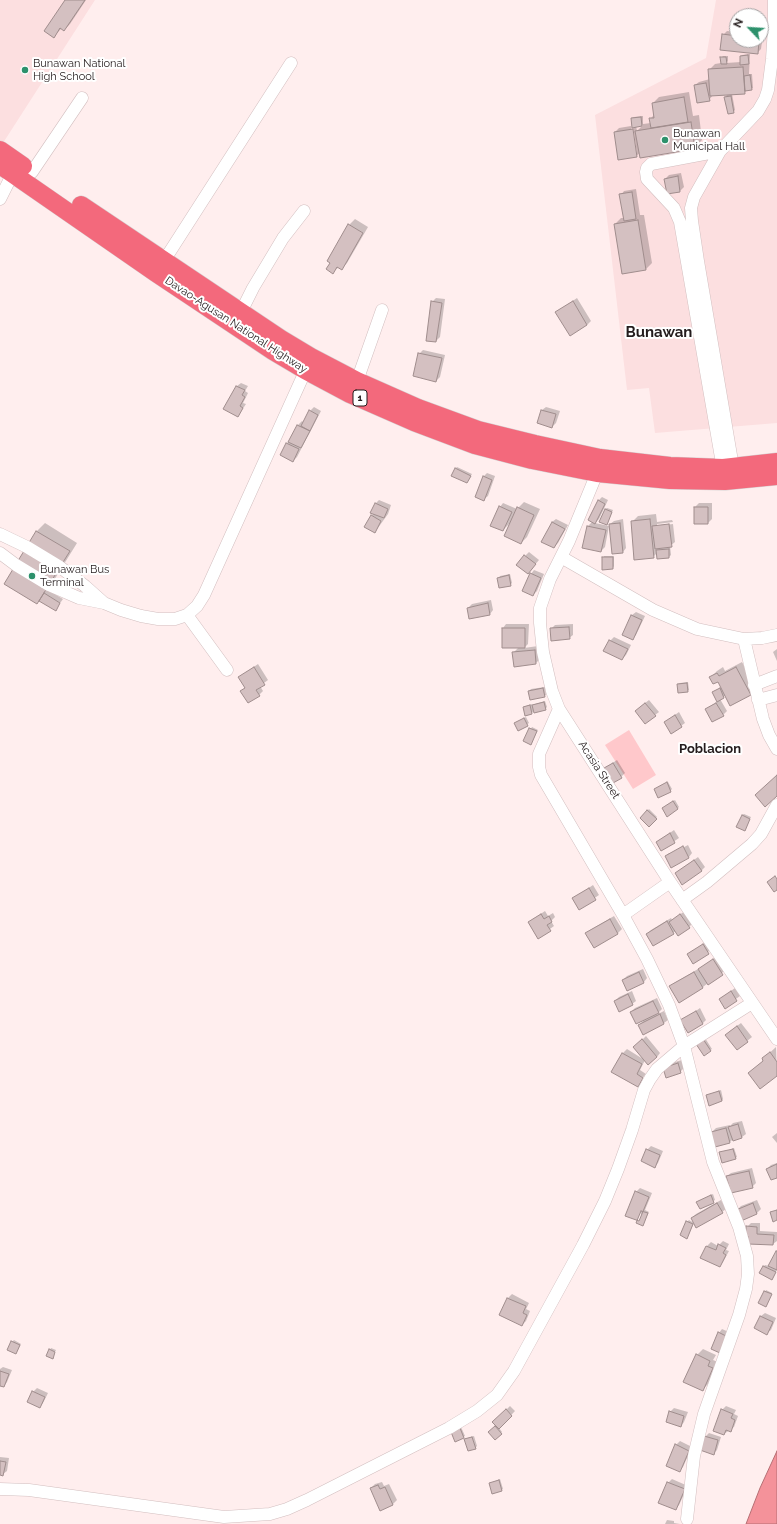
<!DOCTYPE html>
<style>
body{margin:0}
#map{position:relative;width:777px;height:1524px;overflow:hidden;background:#fee;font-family:Raleway,sans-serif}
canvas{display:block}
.north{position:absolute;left:729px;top:8px;width:40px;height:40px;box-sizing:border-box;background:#fff;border:1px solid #a7a4a5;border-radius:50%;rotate:295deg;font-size:11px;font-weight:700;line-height:16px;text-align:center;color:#241c1d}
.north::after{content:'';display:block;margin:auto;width:14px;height:18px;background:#2d916c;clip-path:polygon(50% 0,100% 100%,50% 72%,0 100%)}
</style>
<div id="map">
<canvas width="777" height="1524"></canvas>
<div class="north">N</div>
</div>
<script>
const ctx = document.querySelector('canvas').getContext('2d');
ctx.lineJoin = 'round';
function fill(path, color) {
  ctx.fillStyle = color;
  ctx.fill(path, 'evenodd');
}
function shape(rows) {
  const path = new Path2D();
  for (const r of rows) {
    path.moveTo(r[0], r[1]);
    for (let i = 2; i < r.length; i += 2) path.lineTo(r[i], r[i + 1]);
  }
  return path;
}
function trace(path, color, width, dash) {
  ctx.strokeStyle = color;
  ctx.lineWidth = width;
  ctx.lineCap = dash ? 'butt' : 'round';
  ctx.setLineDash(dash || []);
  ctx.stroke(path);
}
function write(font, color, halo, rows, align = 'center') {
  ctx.font = font + ' Raleway,sans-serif';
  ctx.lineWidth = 4;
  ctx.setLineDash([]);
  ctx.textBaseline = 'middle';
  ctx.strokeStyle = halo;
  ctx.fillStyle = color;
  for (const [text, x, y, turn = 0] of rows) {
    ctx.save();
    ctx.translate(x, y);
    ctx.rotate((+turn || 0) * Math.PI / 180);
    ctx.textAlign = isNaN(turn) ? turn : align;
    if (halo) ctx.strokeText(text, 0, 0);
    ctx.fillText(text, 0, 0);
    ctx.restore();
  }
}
const built = shape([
 [0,0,95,0,3,143,0,141],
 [716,0,777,0,777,423,655,433,649,388,627,390,595,115,706,58],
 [737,16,761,16,761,40,737,40]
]);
const green = shape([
 [629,730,656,775,633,789,605,745]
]);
const water = shape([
 [777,1451,777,1524,746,1524,760,1488,777,1451]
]);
const shadow = shape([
 [66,0,86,0,70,24,64,30,62,28,54,36],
 [727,31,737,32,737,40,761,40,761,34,763,34,761,49,758,52,723,35],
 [750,54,749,74,752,74,753,88,747,90,744,93,732,94,735,110,733,112,725,97,728,94,713,95,709,100,695,85,699,82,710,79,709,70,715,64,721,63,721,58,723,56,728,56,728,61,726,63,741,62,741,56,742,55],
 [689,92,693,116,699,115,702,140,694,148,640,153,636,156,615,132,619,128,631,126,635,154,637,154,632,118,634,117,643,116,643,124,651,123,650,119,655,114,653,103,659,97],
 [643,125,637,131,636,126],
 [681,173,684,187,680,191,665,179,669,175],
 [636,189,640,215,644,215,652,263,646,269,623,273,615,224,621,218,624,218,621,195,624,191],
 [355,219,368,227,347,263,341,269,339,267,333,272,349,225],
 [436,298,445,299,440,337,436,341,432,302],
 [577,298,591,321,587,325,556,312],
 [423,350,445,355,440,377,436,381,419,354],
 [241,383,248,386,245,391,248,393,243,403,246,404,238,416,224,409,237,386],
 [314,407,321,411,297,457,293,461,287,443,291,439,298,425,302,421,304,423,310,411],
 [546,407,560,411,556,423,552,427,542,410],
 [457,467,472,474,467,482,455,469],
 [487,473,495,476,488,496,484,499,483,477],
 [602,497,608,500,599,519,595,523,609,526,605,547,601,551,588,526,593,521,598,501],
 [379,500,391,505,388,514,375,532,371,516,374,513,376,503],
 [524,502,540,509,527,537,521,543,510,523,503,530,500,507,503,503,517,509],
 [699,503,712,503,712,519,708,523,695,507],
 [607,508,613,510,607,524,605,509],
 [656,514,657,522,672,520,673,522,657,524,657,526,673,524,675,542,670,546,671,555,669,557,657,553,653,557,632,522,638,516],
 [556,519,568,525,558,543,554,547,552,522],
 [623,519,626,548,623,552,610,524,614,521],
 [45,523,77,543,48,590,63,599,56,609,40,600,37,603,5,583,37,531],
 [529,552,539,560,528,573,525,556],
 [604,556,614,556,614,566,613,568,603,558],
 [534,570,544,574,537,591,533,595,531,574],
 [510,574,512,583,510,585,499,578,500,576],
 [491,600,493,610,490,614,468,608,472,604],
 [636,612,645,616,636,635,632,639,623,634,632,615],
 [506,624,529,624,528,644,524,648,538,646,540,659,536,663,515,665,513,653,519,647,503,628],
 [573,624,573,635,569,638,551,629,555,625],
 [614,637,631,645,626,655,622,659,610,641],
 [777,649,777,661,773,652],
 [742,662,756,688,750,694,726,695,720,699,727,711,723,715,706,709,718,701,713,692,722,687,718,681,711,677,717,671,723,667,725,671],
 [258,664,268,680,260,686,263,691,259,695,242,691,245,688,239,677],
 [688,682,689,690,687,691,678,684,680,683],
 [545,687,546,695,544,696,529,691,531,689],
 [649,700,659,712,655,715,640,707],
 [545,701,547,707,545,709,534,710,532,713,526,714,524,707,526,706,532,704,532,706,535,704],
 [679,712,685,723,671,733,665,722],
 [526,717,529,723,518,730,517,722],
 [532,727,538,730,532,742,524,741],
 [617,760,625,773,621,777,605,768],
 [668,782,672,789,670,791,655,789],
 [675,800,679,807,677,809,663,808],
 [649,809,657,817,649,825,641,818],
 [744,814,751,817,745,830,742,815],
 [674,830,679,838,661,850,657,842],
 [688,845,692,853,689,857,671,866,666,856,669,853,669,855],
 [698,857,705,867,701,871,676,873],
 [593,885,599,895,580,908,574,898],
 [545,911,548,916,553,913,555,917,551,921,554,926,539,937,533,919],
 [685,911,693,923,689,927,676,931,654,945,647,934,651,930,671,918,672,920],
 [614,916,622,929,618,933,594,947,587,934,590,930],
 [707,941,712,949,694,962,688,954],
 [717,956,726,970,708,983,703,987,679,1001,671,987,674,983,698,969,698,970],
 [643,969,647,978,644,982,627,989,623,980,627,976],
 [735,988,740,996,725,1007,720,999],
 [632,991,636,1001,632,1004,615,1001,619,997],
 [657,998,662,1009,656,1015,664,1011,668,1020,664,1023,643,1033,639,1025,645,1019,631,1012,635,1008],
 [700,1008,706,1020,703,1023,682,1021],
 [741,1023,752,1037,737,1049,730,1031],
 [646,1036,660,1053,657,1057,645,1060,640,1070,646,1074,637,1085,613,1072,623,1053,627,1049,643,1059,638,1044],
 [705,1038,712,1049,710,1050,697,1044],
 [776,1047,777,1075,749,1073,764,1060,763,1059],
 [682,1060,684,1068,680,1072,668,1064],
 [721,1090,723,1099,722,1101,707,1096],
 [742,1121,746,1134,742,1137,733,1140,733,1139,730,1142,716,1146,712,1132,716,1128,730,1125,730,1126,733,1123],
 [777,1133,777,1143,772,1137],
 [651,1146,663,1151,658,1163,655,1166,647,1150],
 [734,1148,737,1157,735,1158,721,1153],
 [777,1163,777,1176,767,1169,771,1165],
 [752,1168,756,1183,752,1187,727,1176,731,1173],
 [640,1188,652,1193,645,1210,649,1212,643,1224,636,1192],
 [713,1194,715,1200,700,1208,697,1202],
 [721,1200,726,1209,722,1212,692,1218,696,1214],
 [757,1200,761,1209,757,1213,741,1220,737,1210,741,1206],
 [689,1220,694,1223,688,1236,687,1222],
 [751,1223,760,1223,760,1231,777,1232,777,1241,773,1244,749,1243,747,1227],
 [723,1241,729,1244,726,1250,729,1251,723,1262,720,1266,702,1257,707,1246,711,1242,718,1246],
 [777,1251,777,1270,772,1278,764,1266,765,1265,769,1266],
 [766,1290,772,1293,767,1304,765,1292],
 [512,1294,529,1303,526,1309,530,1311,526,1321,522,1325,500,1315,508,1298],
 [765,1313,776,1318,771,1330,767,1333,755,1328,761,1316],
 [722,1329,731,1333,724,1348,719,1333],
 [14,1340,21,1344,16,1353,12,1342],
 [51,1348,56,1350,52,1358,50,1350],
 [703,1349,716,1355,713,1360,718,1362,708,1384,702,1390,697,1355],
 [3,1367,12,1370,7,1382,4,1386,0,1385,0,1369],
 [37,1388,48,1393,43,1403,40,1407,33,1392],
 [510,1406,515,1411,499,1428,502,1432,495,1438,490,1432,497,1425,494,1422],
 [726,1406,736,1410,734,1414,738,1416,734,1427,724,1434,722,1410],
 [674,1408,688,1412,684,1422,681,1426,670,1412],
 [461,1427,465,1436,463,1437,452,1432],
 [709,1433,721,1437,717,1450,714,1453,705,1437],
 [474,1436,477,1446,475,1448,465,1439],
 [680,1441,692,1447,683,1467,679,1471,676,1445],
 [0,1457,9,1458,7,1471,3,1474,0,1474],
 [500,1479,503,1489,501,1490,490,1483],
 [672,1479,688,1486,679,1505,675,1509,668,1483],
 [382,1482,384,1486,389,1484,397,1500,393,1504,381,1509,371,1488,375,1484],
 [667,1520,674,1521,674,1523,680,1524,665,1524]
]);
const building = shape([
 [65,0,85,0,64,31,60,28,54,38,44,31,65,0],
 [722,34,737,36,737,40,759,40,758,54,720,50,722,34],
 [748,55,749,64,740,65,740,56,748,55],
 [720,57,726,57,727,64,721,64,720,57],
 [743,67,745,94,710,96,708,69,743,67],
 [750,75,752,90,745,91,744,76,750,75],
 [706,83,710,101,697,103,694,85,706,83],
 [731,96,734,113,728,114,724,97,731,96],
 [684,97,688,122,651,128,649,118,654,118,652,103,684,97],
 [641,117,642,126,632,128,631,118,641,117],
 [691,122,695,149,640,158,635,131,691,122],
 [633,129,637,157,618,160,614,132,633,129],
 [678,176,680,192,667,194,664,179,678,176],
 [632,192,636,219,624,221,619,194,632,192],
 [638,220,646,270,622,274,614,224,638,220],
 [348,224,363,233,342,270,337,267,333,274,326,269,330,263,327,261,348,224],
 [431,301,442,303,436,342,426,341,431,301],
 [573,301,587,325,570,336,555,312,573,301],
 [418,353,442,358,436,382,413,376,418,353],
 [236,386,245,390,242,395,245,397,240,406,243,408,238,417,223,409,236,386],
 [309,410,318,415,310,431,301,426,309,410],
 [541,410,556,414,552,428,537,423,541,410],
 [297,425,310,431,301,448,288,442,297,425],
 [286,443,299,449,293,462,280,455,286,443],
 [455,468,471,476,467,483,451,476,455,468],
 [483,476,492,480,484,501,475,497,483,476],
 [598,500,605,504,595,524,588,520,598,500],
 [375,503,388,509,384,518,370,513,375,503],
 [499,506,512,512,503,531,490,526,499,506],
 [517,507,534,515,521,544,504,536,517,507],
 [694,507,708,507,708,524,694,524,694,507],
 [605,509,612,512,607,525,599,522,605,509],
 [371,515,381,521,375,533,364,527,371,515],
 [650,519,654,558,634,560,631,521,650,519],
 [552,522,565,529,554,548,541,542,552,522],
 [620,523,623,553,612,554,609,524,620,523],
 [669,524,672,547,655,549,652,526,669,524],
 [587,526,606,530,601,552,582,548,587,526],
 [36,531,70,551,37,604,4,584,36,531],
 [669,549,669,558,657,559,656,550,669,549],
 [524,555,536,564,528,574,516,565,524,555],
 [602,557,613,557,613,569,602,570,602,557],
 [530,573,541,578,533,596,522,591,530,573],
 [509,575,511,586,499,588,497,578,509,575],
 [44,593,60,603,56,611,39,601,44,593],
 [488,603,490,615,469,619,467,608,488,603],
 [631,615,642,620,633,640,622,635,631,615],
 [569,627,570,639,551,641,550,628,569,627],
 [502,628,525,628,525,648,502,648,502,628],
 [609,640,628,649,622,660,603,651,609,640],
 [535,650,536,664,514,667,512,652,535,650],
 [254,667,265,685,256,690,260,696,248,703,240,691,245,688,238,677,254,667],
 [736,667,751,695,730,706,718,682,713,684,709,677,717,673,719,676,736,667],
 [687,683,688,692,678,693,677,684,687,683],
 [543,688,545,697,530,700,528,691,543,688],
 [720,688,724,698,717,702,712,692,720,688],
 [544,702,546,710,534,713,532,705,544,702],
 [645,703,656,716,645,724,635,711,645,703],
 [716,703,724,716,712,722,705,709,716,703],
 [530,705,532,714,525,716,523,707,530,705],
 [675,715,682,727,671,734,664,722,675,715],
 [524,718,528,726,518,731,514,723,524,718],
 [529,728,537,731,531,745,523,741,529,728],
 [613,763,622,778,613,783,604,768,613,763],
 [777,775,777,796,765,807,755,795,777,775],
 [667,782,671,792,658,798,654,789,667,782],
 [673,801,678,809,667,817,662,808,673,801],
 [647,810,657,819,649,827,640,818,647,810],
 [742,815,750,819,745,831,736,827,742,815],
 [670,833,675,843,661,851,656,842,670,833],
 [683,846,689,858,671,868,665,856,683,846],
 [694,860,702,871,682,885,675,873,694,860],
 [775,876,777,879,777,890,774,892,767,882,775,876],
 [589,888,596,900,579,910,572,898,589,888],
 [541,914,544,919,549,916,552,922,547,925,551,931,538,939,528,922,541,914],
 [680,914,690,928,678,936,669,922,680,914],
 [610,919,618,934,594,948,585,933,610,919],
 [667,921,674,934,653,946,646,934,667,921],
 [703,944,709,954,693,964,687,954,703,944],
 [713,959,723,975,708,985,698,969,713,959],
 [639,972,644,983,627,991,622,980,639,972],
 [694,972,703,988,679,1003,669,986,694,972],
 [731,991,737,1001,725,1009,719,999,731,991],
 [628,994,633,1005,619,1012,614,1001,628,994],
 [653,1001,659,1013,636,1024,630,1012,653,1001],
 [696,1011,703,1024,688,1033,680,1020,696,1011],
 [660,1014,664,1024,643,1035,638,1025,660,1014],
 [737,1026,748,1042,737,1050,725,1035,737,1026],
 [642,1039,657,1057,648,1065,633,1047,642,1039],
 [703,1039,711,1051,704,1056,696,1044,703,1039],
 [770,1052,777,1062,777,1076,760,1089,748,1073,763,1061,762,1058,770,1052],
 [622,1053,642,1064,637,1074,643,1078,638,1087,611,1072,622,1053],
 [678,1063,681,1073,666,1078,663,1068,678,1063],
 [719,1091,722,1101,709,1106,706,1095,719,1091],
 [738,1124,742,1138,733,1141,728,1127,738,1124],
 [726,1128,730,1143,715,1147,711,1132,726,1128],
 [646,1149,660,1155,655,1168,641,1161,646,1149],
 [733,1149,736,1159,722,1163,719,1152,733,1149],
 [777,1164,777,1178,771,1180,766,1169,777,1164],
 [749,1171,753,1188,731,1193,726,1176,749,1171],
 [635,1191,649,1197,639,1221,625,1216,635,1191],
 [711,1195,714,1203,700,1209,696,1202,711,1195],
 [717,1203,723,1213,696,1228,691,1218,717,1203],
 [753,1203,757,1214,741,1221,736,1210,753,1203],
 [777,1210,777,1220,773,1222,770,1212,777,1210],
 [641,1211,648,1213,643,1226,636,1223,641,1211],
 [686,1221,693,1224,687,1239,680,1235,686,1221],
 [746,1226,757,1227,757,1234,774,1235,773,1245,748,1244,748,1236,746,1236,746,1226],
 [718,1244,726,1248,723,1253,726,1255,720,1267,700,1258,706,1246,716,1250,718,1244],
 [776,1251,777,1251,777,1270,768,1266,776,1251],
 [763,1266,776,1272,772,1280,759,1273,763,1266],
 [764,1291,772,1294,766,1307,758,1303,764,1291],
 [507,1298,526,1306,523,1313,527,1315,522,1326,499,1315,507,1298],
 [760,1316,773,1322,767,1335,754,1328,760,1316],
 [718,1332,728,1337,720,1353,711,1349,718,1332],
 [11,1341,20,1345,16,1354,7,1350,11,1341],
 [49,1349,55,1352,53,1359,46,1356,49,1349],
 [696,1354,710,1361,708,1366,713,1368,703,1391,683,1382,696,1354],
 [0,1371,9,1374,4,1387,0,1386,0,1371],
 [32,1391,45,1397,40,1408,27,1402,32,1391],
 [506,1409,512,1416,499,1429,492,1422,506,1409],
 [721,1409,733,1414,731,1418,735,1420,731,1432,726,1430,724,1435,713,1431,721,1409],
 [669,1411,684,1416,681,1427,666,1422,669,1411],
 [495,1426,502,1434,495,1440,488,1432,495,1426],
 [460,1428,464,1438,455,1442,451,1432,460,1428],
 [704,1436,718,1440,714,1455,700,1450,704,1436],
 [472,1437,476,1449,468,1451,464,1439,472,1437],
 [675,1444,689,1451,680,1472,666,1466,675,1444],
 [0,1461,6,1462,3,1476,0,1475,0,1461],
 [499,1480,502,1491,492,1494,489,1483,499,1480],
 [667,1482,685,1489,676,1510,658,1503,667,1482],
 [378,1485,380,1489,385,1487,393,1505,380,1511,370,1488,378,1485]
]);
const minor = shape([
 [720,151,651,164,647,168,646,172,647,179,674,208,680,222,724,475],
 [32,172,82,98],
 [0,199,16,167],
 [160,267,291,63],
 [241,312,253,288,283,238,304,211],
 [357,381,382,310],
 [597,473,569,541,550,579,540,608,540,623,543,652,552,691,559,709,670,882,777,1039],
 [734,473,698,261,692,221,691,208,694,197,720,151,758,111,765,99,768,90,772,59,774,28,774,0],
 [0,534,27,547,60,567,85,586,104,603],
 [0,553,16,565,49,585,79,598,104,603,121,610,141,616,158,619,175,619,187,615,197,606,204,595,308,365],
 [561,557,653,610,697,629,744,639,762,638,777,635],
 [187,615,227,670],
 [744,639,763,719,769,735,777,749],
 [754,685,777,676],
 [758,700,777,695],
 [559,709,539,754,539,767,541,775,623,915,647,959,669,1005,684,1046,713,1162,739,1227,747,1256,748,1274,746,1289,739,1315,704,1414,694,1456,687,1519],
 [682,900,707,882,752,844,761,834,777,805],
 [623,915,670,882],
 [0,1489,29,1490,224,1517,270,1514,287,1509,307,1500,449,1428,477,1411,497,1395,514,1371,583,1245,605,1201,618,1169,632,1130,644,1090,650,1079,657,1069,684,1046,752,1003]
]);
const highway = shape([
 [0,150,23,166],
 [0,165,156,273,273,351,305,370,350,394,414,422,475,445,532,460,597,473,670,480,725,481,777,476],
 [81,205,281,339,311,357,357,381,418,408,478,430,535,444,600,458,670,466,723,468,777,462]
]);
const markers = [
 [25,70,4,"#2d916c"],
 [665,140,4,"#2d916c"],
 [32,576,4,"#2d916c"]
];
const shields = [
 [360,398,14]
];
const shieldNames = [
 ["1",360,398]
];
const poiNames = [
 ["Bunawan National",33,64],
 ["High School",33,77],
 ["Bunawan",673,134],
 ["Municipal Hall",673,147],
 ["Bunawan Bus",40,570],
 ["Terminal",40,583]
];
const streetNames = [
 ["Davao-Agusan National Highway",236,325,33],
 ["Acasia Street",599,770,57]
];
const quarterNames = [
 ["Poblacion",710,749]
];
const districtNames = [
 ["Bunawan",659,332]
];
fill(built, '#fcdfe0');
fill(green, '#ffc8cb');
fill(water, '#f4929a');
trace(water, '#b66f74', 1);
fill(shadow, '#0003');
fill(building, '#d4c0c1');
trace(building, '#a08d8d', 1);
trace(minor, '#d2bebf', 13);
trace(highway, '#d3d2d2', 19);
trace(minor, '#fff', 12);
trace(highway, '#f3697c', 18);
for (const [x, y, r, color] of markers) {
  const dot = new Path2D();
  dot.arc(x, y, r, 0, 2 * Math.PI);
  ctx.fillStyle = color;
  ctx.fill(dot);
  trace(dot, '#fff', 1.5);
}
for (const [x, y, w] of shields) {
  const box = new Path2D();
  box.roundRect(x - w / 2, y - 8, w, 16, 3);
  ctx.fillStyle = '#fff';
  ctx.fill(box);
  trace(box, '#241c1d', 1);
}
write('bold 10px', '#241c1d', null, shieldNames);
write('11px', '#241c1d', '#fff', poiNames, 'left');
write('11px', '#241c1d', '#fff', streetNames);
write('bold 13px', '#241c1d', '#fff', quarterNames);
write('bold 15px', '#241c1d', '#fff', districtNames);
</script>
